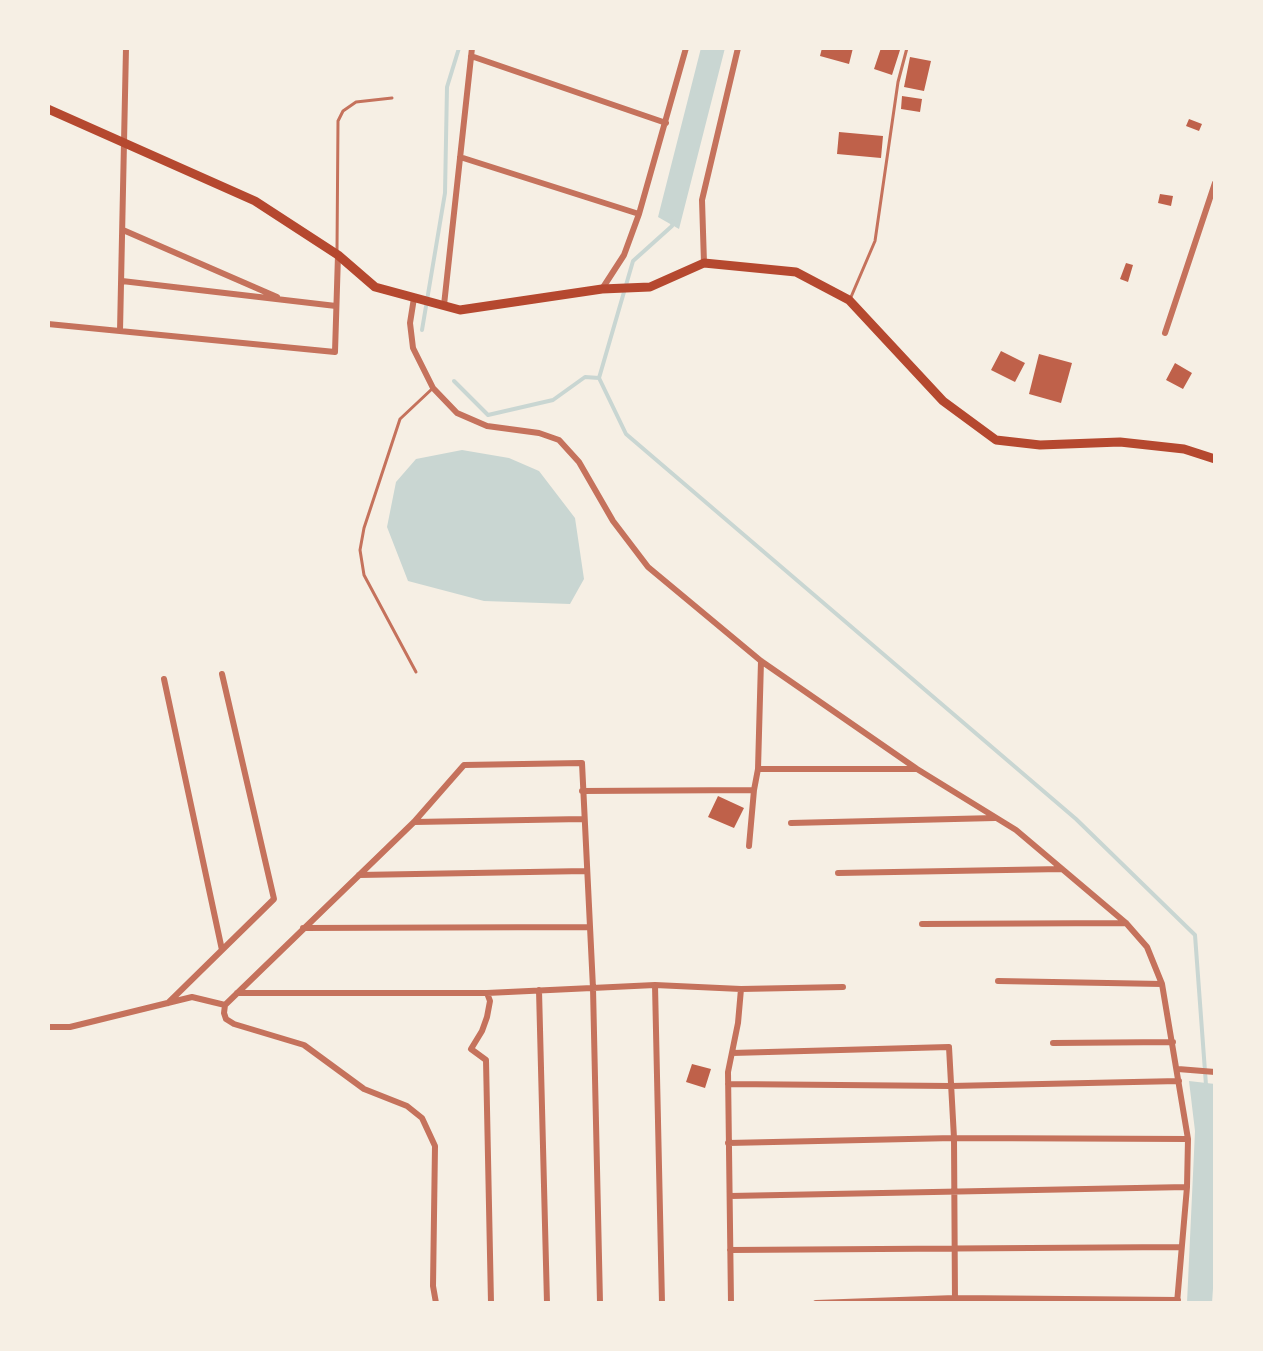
<!DOCTYPE html>
<style>
body{margin:0}
#map{position:relative;width:1263px;height:1351px;overflow:hidden;background:#f6efe4;font-family:Barlow,sans-serif}
canvas{display:block}
.frame{position:absolute;inset:0;border:50px solid #f6efe4;pointer-events:none}
</style>
<div id="map">
<canvas width="1263" height="1351"></canvas>
<div class="frame"></div>
</div>
<script>
const ctx = document.querySelector('canvas').getContext('2d');
ctx.lineJoin = 'round';
function fill(path, color) {
  ctx.fillStyle = color;
  ctx.fill(path, 'evenodd');
}
function shape(rows) {
  const path = new Path2D();
  for (const r of rows) {
    path.moveTo(r[0], r[1]);
    for (let i = 2; i < r.length; i += 2) path.lineTo(r[i], r[i + 1]);
  }
  return path;
}
function trace(path, color, width, dash) {
  ctx.strokeStyle = color;
  ctx.lineWidth = width;
  ctx.lineCap = dash ? 'butt' : 'round';
  ctx.setLineDash(dash || []);
  ctx.stroke(path);
}
const water = shape([
 [701,48,725,48,679,229,658,217],
 [462,450,509,458,539,471,575,518,584,579,570,604,484,601,408,581,387,527,396,482,416,459],
 [1189,1081,1215,1084,1215,1260,1212,1303,1187,1303,1195,1131]
]);
const stream = shape([
 [673,221,672,226,633,261,599,378,626,434,1076,819,1195,935,1206,1085],
 [422,330,445,193,447,87,459,48],
 [454,381,488,415,553,400,585,377,599,378]
]);
const building = shape([
 [822,48,853,48,849,64,820,56],
 [881,48,900,50,892,75,874,69],
 [910,57,931,61,924,91,904,87],
 [902,96,922,99,920,112,901,109],
 [1189,119,1202,124,1199,131,1186,126],
 [839,132,883,136,881,158,837,154],
 [1160,194,1173,196,1171,206,1158,203],
 [1126,263,1133,265,1128,282,1120,279],
 [1001,351,1025,363,1015,382,991,370],
 [1039,354,1072,363,1061,403,1029,394],
 [1175,363,1192,373,1183,389,1166,380],
 [718,796,744,808,734,828,708,817],
 [692,1064,711,1069,705,1088,686,1082]
]);
const service = shape([
 [337,250,338,121,343,111,356,102,392,98],
 [851,297,875,241,898,82,907,48],
 [416,672,364,575,360,550,364,528,400,419,433,388]
]);
const minor = shape([
 [471,56,666,123],
 [460,157,639,214,686,48],
 [123,230,277,297],
 [704,263,702,200,738,48],
 [122,281,336,306],
 [602,289,624,255,639,214],
 [414,298,410,323,413,348,433,388,457,413,487,426,539,433,559,440,579,462,613,521,648,567,761,661,917,769,1016,830,1126,923,1147,947,1162,984,1188,1139,1187,1187,1177,1303],
 [444,305,472,48],
 [48,324,335,352,338,255],
 [120,331,126,48],
 [1165,333,1215,183],
 [164,679,222,950],
 [758,769,915,769],
 [582,791,754,790],
 [414,822,583,819],
 [791,823,995,818],
 [749,846,754,790,758,769,761,661],
 [838,873,1062,869],
 [359,875,586,871],
 [922,924,1126,923],
 [303,928,589,927],
 [998,981,1162,984],
 [655,985,662,1303],
 [539,990,547,1303],
 [237,993,487,993,655,985,741,989,843,987],
 [487,993,490,1001,487,1017,482,1031,471,1049,486,1060,491,1303],
 [168,1003,274,899,222,674],
 [48,1027,70,1027,192,997,225,1005],
 [1053,1043,1173,1042],
 [732,1053,949,1047,954,1138,955,1303],
 [1178,1069,1215,1072],
 [728,1084,951,1086,1179,1081],
 [728,1143,954,1138,1188,1139],
 [730,1196,1187,1187],
 [730,1250,1180,1247],
 [436,1303,433,1286,435,1146,422,1118,407,1106,364,1089,304,1045,234,1024,226,1019,224,1013,225,1005,414,822,464,765,582,763,593,988,600,1303],
 [731,1303,728,1072,738,1023,741,989],
 [816,1303,955,1298,1178,1300]
]);
const secondary = shape([
 [48,109,255,201,338,255,375,287,460,310,602,289,650,287,704,263,796,272,849,300,943,401,996,440,1040,445,1120,442,1184,449,1215,459]
]);
fill(water, '#c9d6d2');
trace(stream, '#c9d6d2', 4);
fill(building, '#bf614a');
trace(service, '#c5725c', 3);
trace(minor, '#c5725c', 6);
trace(secondary, '#b5482f', 9);
</script>
